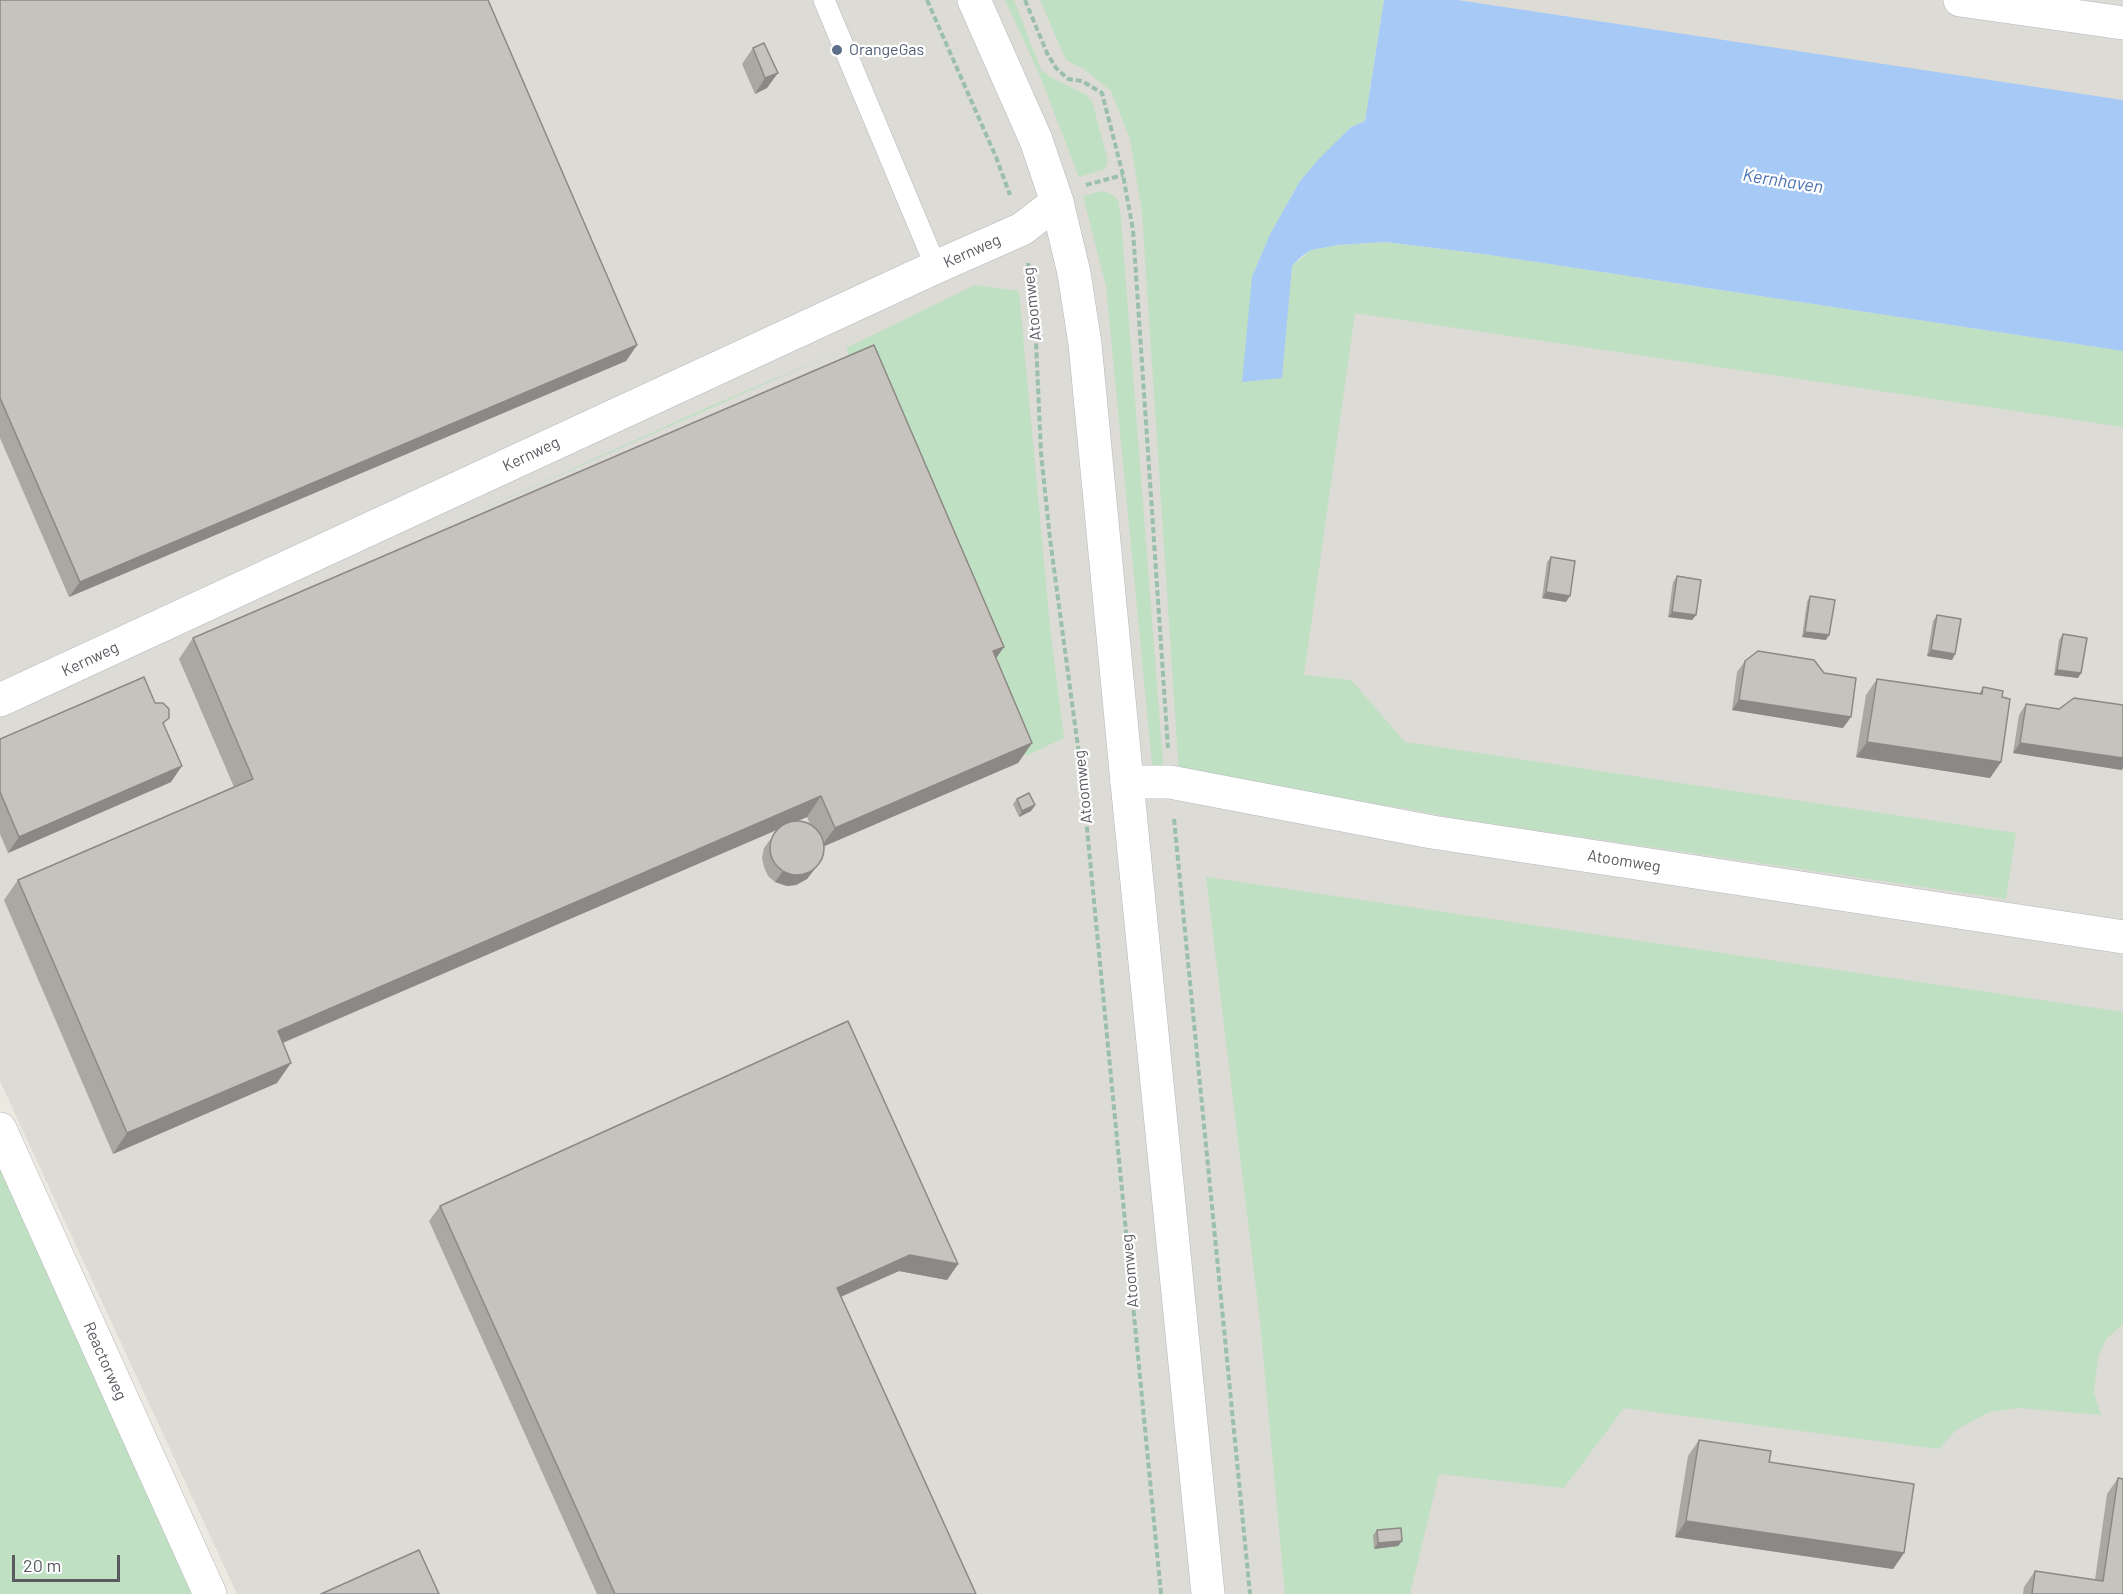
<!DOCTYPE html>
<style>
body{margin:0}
#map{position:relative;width:2123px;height:1594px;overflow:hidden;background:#ebe9e0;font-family:Barlow,sans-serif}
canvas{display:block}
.scale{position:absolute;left:12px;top:1555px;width:108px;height:27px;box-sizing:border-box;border:3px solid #595b60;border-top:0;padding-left:8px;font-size:18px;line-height:21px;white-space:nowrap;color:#595b60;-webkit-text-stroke:4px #fff;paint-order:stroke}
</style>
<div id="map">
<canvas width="2123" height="1594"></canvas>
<div class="scale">20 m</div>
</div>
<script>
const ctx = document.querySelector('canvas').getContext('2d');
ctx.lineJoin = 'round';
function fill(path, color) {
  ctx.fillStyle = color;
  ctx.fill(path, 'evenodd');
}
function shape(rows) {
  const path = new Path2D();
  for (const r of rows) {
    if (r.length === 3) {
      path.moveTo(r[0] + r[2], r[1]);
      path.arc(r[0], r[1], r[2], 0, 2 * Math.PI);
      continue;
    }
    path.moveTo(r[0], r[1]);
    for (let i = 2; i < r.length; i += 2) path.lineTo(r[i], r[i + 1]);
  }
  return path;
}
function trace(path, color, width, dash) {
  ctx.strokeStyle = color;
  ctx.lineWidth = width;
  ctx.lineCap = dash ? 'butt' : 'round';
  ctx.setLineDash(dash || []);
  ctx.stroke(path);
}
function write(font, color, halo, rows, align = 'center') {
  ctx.font = font + ' Barlow,sans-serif';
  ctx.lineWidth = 4.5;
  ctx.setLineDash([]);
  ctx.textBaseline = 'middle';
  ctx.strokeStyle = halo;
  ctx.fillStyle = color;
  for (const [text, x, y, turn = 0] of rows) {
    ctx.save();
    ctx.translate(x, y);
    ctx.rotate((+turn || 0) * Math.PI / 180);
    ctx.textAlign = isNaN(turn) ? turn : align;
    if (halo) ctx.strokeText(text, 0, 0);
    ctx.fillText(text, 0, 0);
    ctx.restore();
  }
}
const industrial = shape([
 [0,0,1384,0,1300,181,1270,234,1252,277,1292,266,1951,325,2123,351,2123,1594,237,1594,0,1081],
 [1458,0,2123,0,2123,100,1827,56]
]);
const green = shape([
 [1005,0,1014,0,1041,70,1052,78,1085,94,1092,101,1108,161,1105,169,1079,177,1038,71],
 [1040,0,1384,0,1365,121,1351,127,1300,181,1270,234,1252,277,1282,377,1292,266,1311,250,1339,245,1385,242,1483,254,2123,351,2123,427,1355,313,1304,675,1351,680,1405,742,2016,833,2006,899,1459,819,1409,809,1179,774,1142,212,1130,139,1111,91,1084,69,1066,60],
 [1102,191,1111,194,1118,200,1121,219,1164,776,1153,774,1106,286,1083,196],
 [975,285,1019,291,1050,627,1064,738,1026,756,846,348,432,532,713,405,846,348],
 [1206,877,2123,1012,2123,1324,2106,1339,2098,1357,2094,1393,2101,1415,2019,1408,1989,1412,1956,1430,1939,1449,1624,1408,1564,1488,1439,1474,1410,1594,1285,1594,1260,1321],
 [0,1164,195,1594,0,1594]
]);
const water = shape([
 [1384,0,1458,0,2123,100,2123,351,1483,254,1385,242,1339,245,1311,250,1301,257,1292,266,1282,378,1242,382,1252,277,1270,234,1300,181,1317,161,1351,127,1365,121]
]);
const path = shape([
 [927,0,996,157,1010,195],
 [1025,0,1047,53,1056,68,1068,79,1082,81,1102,93,1123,175,1133,230,1168,748],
 [1086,185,1123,175],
 [1028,263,1034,297,1041,453,1050,539,1082,777,1161,1594],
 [1174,819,1250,1594]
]);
const service = shape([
 [824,0,936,267]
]);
const minor = shape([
 [1960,0,2123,23],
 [0,700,936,267,1022,229,1057,202],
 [1127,782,1170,782,1432,832,2123,937],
 [0,1129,210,1594]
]);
const tertiary = shape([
 [974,0,1036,140,1057,202,1074,273,1085,344,1127,782,1208,1594]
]);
const wall = shape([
 [0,0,637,345,626,361,69,597,0,438],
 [764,43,767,88,755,94,742,64,753,48],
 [1551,557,1566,602,1542,598,1547,562],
 [1677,576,1696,615,1692,620,1668,617,1673,582],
 [1810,596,1826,640,1802,637,1807,602],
 [1937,615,1955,654,1952,660,1927,656,1933,621],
 [2063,634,2081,673,2078,678,2054,675,2059,640],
 [193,638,996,658,1032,743,1018,763,824,846,822,859,814,870,807,879,796,885,787,886,775,882,768,876,764,867,762,858,764,848,778,829,283,1043,277,1083,113,1154,4,900,18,880,234,787,179,659],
 [807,817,810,824,797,821],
 [1745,661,1843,728,1732,710,1737,672],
 [1877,679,1979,694,1983,687,2001,762,1990,778,1856,757,1866,695],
 [2026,704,2122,770,2013,753,2019,715],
 [164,724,171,782,8,853,0,834,0,739],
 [1017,799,1035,805,1031,811,1019,817,1013,804],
 [440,1206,958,1264,947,1280,899,1271,841,1297,976,1594,597,1594,429,1221],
 [1699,1440,1769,1462,1904,1553,1893,1569,1675,1537,1688,1456],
 [2118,1478,2123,1594,2023,1594,2024,1587,2035,1571,2095,1580,2107,1494],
 [1377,1530,1402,1541,1398,1546,1374,1549,1373,1535]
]);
const shadedWall = shape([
 [778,73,767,88,755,94,765,78],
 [637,345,626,361,69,597,80,582],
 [1546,592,1570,596,1566,602,1542,598],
 [1672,612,1696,615,1692,620,1668,617],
 [1805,632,1829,635,1826,640,1802,637],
 [1004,647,990,667,993,651],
 [1931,650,1955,654,1952,660,1927,656],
 [2057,670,2081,673,2078,678,2054,675],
 [1739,700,1851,717,1843,728,1732,710],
 [1867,742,2001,762,1990,778,1856,757],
 [1032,743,1018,763,820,848,835,828],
 [2020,743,2123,758,2123,768,2122,770,2013,753],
 [182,766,171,782,8,853,19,837],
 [821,796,807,817,263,1051,278,1031],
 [1035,805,1031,811,1019,817,1022,811],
 [822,859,807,879,796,885,787,886,775,882,783,871],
 [291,1063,277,1083,113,1154,127,1133],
 [910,1255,958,1264,947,1280,899,1271,826,1303,837,1288],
 [1686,1521,1904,1553,1893,1569,1675,1537],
 [1402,1541,1398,1546,1374,1549,1378,1543]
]);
const building = shape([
 [0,0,488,0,637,345,80,582,0,398,0,0],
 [764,43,778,73,765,78,753,48,764,43],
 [874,345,1004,647,993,651,1032,743,835,828,821,796,278,1031,291,1063,127,1133,18,880,253,779,193,638,874,345],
 [1551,557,1575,561,1570,596,1546,592,1551,557],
 [1677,576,1701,580,1696,615,1672,612,1677,576],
 [1810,596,1835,600,1829,635,1805,632,1810,596],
 [1937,615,1961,619,1955,654,1931,650,1937,615],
 [2063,634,2087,638,2081,673,2057,670,2063,634],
 [1758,651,1814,660,1824,673,1856,678,1851,717,1739,700,1745,661,1758,651],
 [144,677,155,703,163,703,169,709,169,718,163,723,182,766,19,837,0,792,0,739,144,677],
 [1877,679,1982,694,1983,687,2003,691,2002,697,2010,699,2001,762,1867,742,1877,679],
 [2074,698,2123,705,2123,758,2020,743,2026,704,2059,709,2074,698],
 [1029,793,1035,805,1022,811,1017,799,1029,793],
 [797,848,27],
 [848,1021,958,1264,910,1255,837,1288,976,1594,615,1594,440,1206,848,1021],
 [1699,1440,1771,1451,1769,1462,1914,1484,1904,1553,1686,1521,1699,1440],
 [2118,1478,2123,1479,2123,1594,2032,1594,2035,1571,2103,1581,2118,1478],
 [1401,1528,1402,1541,1378,1543,1377,1530,1401,1528],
 [419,1550,439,1594,321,1594,419,1550]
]);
const markers = [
 [837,50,6,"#5c6f8a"]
];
const serviceNames = [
 ["OrangeGas",849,50]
];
const streetNames = [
 ["Kernweg",972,251,-24],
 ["Atoomweg",1032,304,-96],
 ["Kernweg",531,454,-25],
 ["Kernweg",90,659,-25],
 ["Atoomweg",1083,787,-96],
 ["Atoomweg",1624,861,9],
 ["Atoomweg",1130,1271,-95],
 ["Reactorweg",105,1361,66]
];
const waterNames = [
 ["Kernhaven",1783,181,9]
];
fill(industrial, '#dcdbd5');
fill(green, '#bfe0c3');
fill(water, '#a6c9f5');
trace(service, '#b6b7bc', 22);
trace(minor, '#b6b7bc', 34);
trace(tertiary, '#b6b7bc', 34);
trace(path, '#9ac0a9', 4, [6, 3]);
trace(service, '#fff', 21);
trace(minor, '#fff', 33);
trace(tertiary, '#fff', 33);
fill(wall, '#aaa8a3');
fill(shadedWall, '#8b8885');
fill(building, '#c6c3be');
trace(building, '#8b8885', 1.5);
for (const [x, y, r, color] of markers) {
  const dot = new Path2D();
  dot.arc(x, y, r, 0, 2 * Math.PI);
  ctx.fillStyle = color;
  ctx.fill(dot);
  trace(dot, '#fff', 2);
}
write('16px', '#4e5e75', '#fff', serviceNames, 'left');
write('16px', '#595b60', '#fff', streetNames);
write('italic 18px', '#4c73b5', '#fff', waterNames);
</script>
